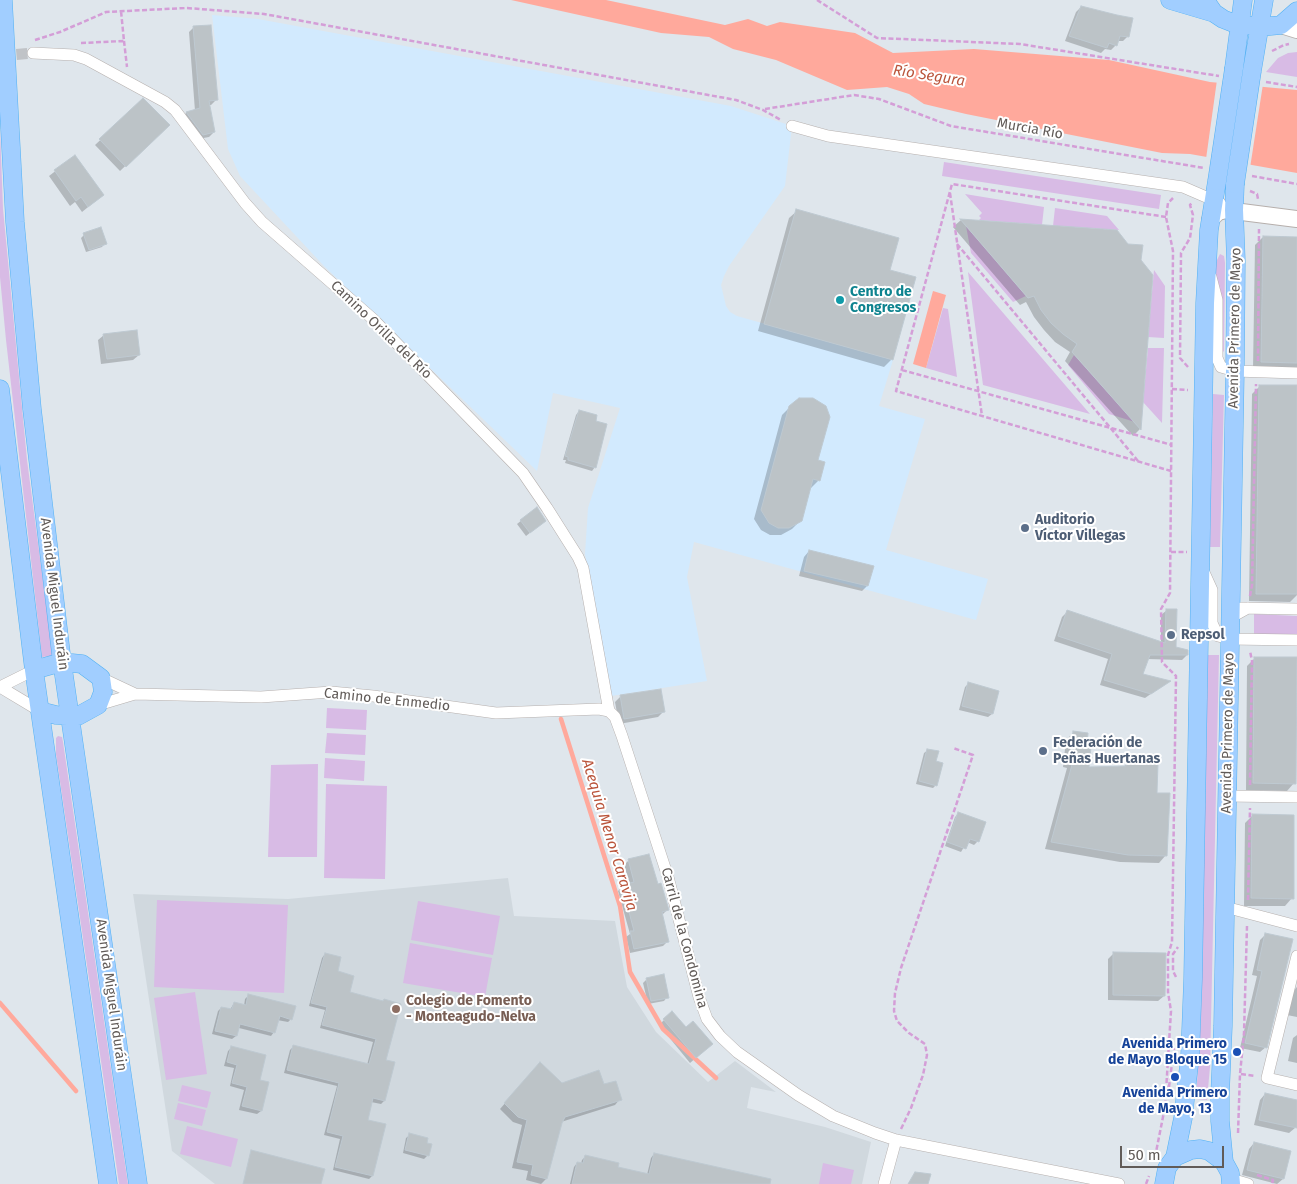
<!DOCTYPE html>
<meta charset="utf-8">
<style>
body{margin:0}
#map{position:relative;width:1297px;height:1184px;overflow:hidden;background:#dfe6ec;font-family:"Fira Sans",sans-serif}
canvas{display:block}
.scale{position:absolute;left:1120px;top:1146px;width:104px;height:22px;box-sizing:border-box;border:2px solid #615b58;border-top:0;padding-left:6px;font-size:15px;line-height:18px;white-space:nowrap;color:#615b58;-webkit-text-stroke:4px #fff;paint-order:stroke}
</style>
<div id="map">
<canvas width="1297" height="1184"></canvas>
<div class="scale">50 m</div>
</div>
<script>
const ctx = document.querySelector('canvas').getContext('2d');
ctx.lineJoin = 'round';
function fill(path, color) {
  ctx.fillStyle = color;
  ctx.fill(path, 'evenodd');
}
function shape(rows) {
  const path = new Path2D();
  for (const r of rows) {
    path.moveTo(r[0], r[1]);
    for (let i = 2; i < r.length; i += 2) path.lineTo(r[i], r[i + 1]);
  }
  return path;
}
function trace(path, color, width, dash) {
  ctx.strokeStyle = color;
  ctx.lineWidth = width;
  ctx.lineCap = dash ? 'butt' : 'round';
  ctx.setLineDash(dash || []);
  ctx.stroke(path);
}
function write(font, color, halo, rows, align = 'center') {
  ctx.font = font + ' "Fira Sans",sans-serif';
  ctx.lineWidth = 4;
  ctx.setLineDash([]);
  ctx.textBaseline = 'middle';
  ctx.strokeStyle = halo;
  ctx.fillStyle = color;
  for (const [text, x, y, turn = 0] of rows) {
    ctx.save();
    ctx.translate(x, y);
    ctx.rotate((+turn || 0) * Math.PI / 180);
    ctx.textAlign = isNaN(turn) ? turn : align;
    if (halo) ctx.strokeText(text, 0, 0);
    ctx.fillText(text, 0, 0);
    ctx.restore();
  }
}
const commercial = shape([
 [212,15,258,19,731,106,792,126,785,186,729,266,724,276,721,285,726,306,730,312,737,316,893,360,879,406,925,419,886,550,988,579,976,620,694,542,687,577,707,681,611,696,585,554,588,508,620,408,553,393,537,471,324,266,240,176,228,149]
]);
const education = shape([
 [508,878,514,916,615,921,627,987,656,1032,708,1082,735,1061,776,1092,751,1087,747,1108,825,1127,871,1142,862,1184,215,1184,172,1151,133,894,288,899]
]);
const green = shape([
 [1297,52,1297,77,1266,72,1278,58,1288,53],
 [0,129,3,209,27,460,53,656,42,657,6,340,0,277],
 [944,162,1161,195,1159,209,942,176],
 [965,194,1044,207,1042,225,979,220,981,218,979,216,982,213],
 [1055,208,1107,216,1119,230,1053,226],
 [966,226,1026,296,1013,302,971,253],
 [1220,254,1224,256,1225,263,1224,351,1222,353,1215,272,1216,262],
 [1154,270,1165,286,1164,338,1148,337],
 [968,272,1090,414,983,385],
 [943,308,948,309,957,377,926,368],
 [1148,348,1164,348,1162,423,1143,402],
 [1074,355,1135,422,1109,414,1068,365],
 [1213,394,1224,395,1220,547,1210,547],
 [1254,614,1297,616,1297,636,1254,635],
 [1208,655,1219,655,1210,1067,1207,1100,1196,1099,1201,1015],
 [327,708,367,710,366,730,326,728],
 [327,733,366,735,365,755,325,753],
 [58,736,62,737,63,742,128,1184,119,1184,56,754,56,738],
 [325,758,365,761,364,781,324,778],
 [318,764,317,857,268,857,271,765],
 [326,784,387,786,385,879,324,878],
 [157,900,288,905,284,993,154,987],
 [418,901,500,916,493,955,411,940],
 [410,943,492,958,485,997,403,983],
 [195,992,207,1074,166,1080,154,998],
 [182,1085,211,1092,207,1108,178,1101],
 [178,1103,206,1110,202,1126,174,1119],
 [187,1126,238,1139,231,1167,180,1154],
 [823,1163,854,1170,851,1184,819,1184]
]);
const water = shape([
 [511,0,606,0,725,25,748,19,767,26,780,22,855,33,893,53,974,49,1109,60,1210,82,1297,90,1297,173,1190,154,1162,153,966,114,924,104,909,94,887,87,847,90,776,60,733,49,709,37,661,33],
 [933,291,946,295,926,368,913,364]
]);
const pier = shape([
 [1217,80,1263,84,1250,168,1206,159]
]);
const shadow = shape([
 [1081,7,1128,36,1123,41,1117,41,1116,45,1111,50,1105,49,1101,53,1065,41,1076,12],
 [194,27,216,100,211,105,209,105,214,132,209,137,198,139,182,118,186,113,195,111,189,32],
 [143,100,168,125,120,171,95,145],
 [75,156,103,195,82,212,75,202,70,206,49,176],
 [797,211,888,270,892,359,884,367,758,331,789,218],
 [961,220,1116,231,1140,260,1140,429,1133,436,1065,361,1070,352,1055,342,1044,330,1034,317,1026,302,1020,305,953,227],
 [84,235,105,243,102,247,86,252,81,238],
 [1263,237,1297,238,1297,368,1253,369,1255,245],
 [104,335,139,355,133,360,101,364,98,340],
 [1260,386,1297,387,1297,595,1290,602,1249,601,1252,394],
 [790,407,817,461,819,480,811,488,810,487,800,521,792,529,781,535,770,535,761,530,754,519,782,415],
 [579,411,595,467,592,471,565,463,566,460,563,460,576,415],
 [537,508,541,524,526,536,517,524],
 [809,551,867,586,862,591,799,576,804,557],
 [1167,610,1175,647,1187,655,1182,660,1147,659,1142,674,1168,682,1145,698,1100,685,1108,659,1054,641,1062,617,1067,612,1161,643,1161,615],
 [1255,658,1294,783,1287,791,1246,790,1247,666],
 [968,684,998,691,992,714,988,717,959,710,965,687],
 [621,696,663,712,658,717,619,724,615,702],
 [1073,733,1085,747,1088,768,1123,767,1128,763,1155,794,1166,855,1159,863,1120,862,1045,849,1067,768,1063,767,1066,740],
 [928,750,935,762,936,785,933,788,916,784,924,753],
 [958,814,984,823,977,842,974,845,967,842,961,852,945,846,955,817],
 [1252,816,1292,898,1285,906,1244,906,1245,823],
 [629,860,657,886,667,910,662,915,667,942,663,946,630,953,626,937,630,934,618,891,622,887,630,884,624,865],
 [1266,934,1266,1047,1260,1052,1240,1048,1257,976,1252,975,1260,940],
 [1114,953,1164,996,1158,1001,1108,1000,1108,959],
 [325,954,348,993,382,1002,384,1101,381,1104,371,1102,366,1121,372,1176,369,1179,333,1170,340,1139,324,1135,337,1086,284,1073,290,1050,294,1046,367,1065,373,1042,320,1028,325,1010,309,1006,322,958],
 [647,979,667,997,664,1001,648,1004,643,983],
 [1297,987,1297,1017,1287,1015,1292,992],
 [249,995,291,1019,288,1022,277,1020,274,1032,271,1036,239,1028,236,1036,232,1039,212,1034,218,1011,221,1008,230,1010,234,1003,244,1006,245,999],
 [664,1020,686,1029,712,1044,690,1063,659,1025],
 [1297,1035,1297,1063,1288,1061,1293,1038],
 [231,1048,259,1081,261,1111,257,1114,239,1110,244,1090,230,1086,234,1068,224,1066,228,1051],
 [535,1069,561,1084,620,1099,615,1105,561,1122,546,1179,541,1184,526,1180,528,1171,512,1168,522,1125,513,1122,500,1109],
 [1265,1094,1297,1101,1297,1119,1295,1128,1289,1133,1254,1125,1260,1100],
 [410,1135,426,1144,428,1155,424,1159,403,1153,406,1138],
 [1254,1143,1283,1179,1277,1184,1242,1175,1249,1149],
 [654,1154,766,1184,570,1184,574,1167,577,1163,581,1164,582,1160,586,1156,617,1168,647,1175,651,1158]
]);
const stream = shape([
 [561,719,620,906,630,972,663,1029,716,1078],
 [0,1003,76,1091]
]);
const building = shape([
 [1081,6,1117,15,1133,18,1129,37,1120,36,1117,46,1109,43,1107,48,1069,36,1081,6],
 [211,25,218,100,209,101,215,132,203,135,186,112,200,108,193,26,211,25],
 [143,98,170,125,126,167,99,139,143,98],
 [75,155,104,195,88,207,81,197,76,201,54,170,75,155],
 [796,209,899,238,890,270,916,277,893,360,764,324,796,209],
 [960,219,1117,230,1128,244,1143,245,1141,260,1153,275,1141,430,1072,352,1077,344,1063,334,1051,323,1041,310,1034,296,1028,298,960,219],
 [101,227,107,244,89,250,83,233,101,227],
 [1263,236,1297,237,1297,363,1261,362,1263,236],
 [137,330,140,355,107,359,103,334,137,330],
 [1259,385,1297,385,1297,594,1256,594,1259,385],
 [799,398,813,398,826,406,830,417,818,460,825,462,820,481,813,479,802,521,789,528,778,528,769,523,761,510,789,406,799,398],
 [579,410,597,415,596,421,607,424,596,468,568,460,568,457,565,456,579,410],
 [537,507,546,521,530,533,520,520,537,507],
 [809,550,874,566,868,586,804,571,809,550],
 [1166,609,1177,609,1176,647,1188,650,1188,655,1150,655,1143,674,1171,681,1151,694,1104,680,1112,654,1058,636,1067,610,1165,643,1166,609],
 [1254,657,1297,657,1296,784,1253,783,1254,657],
 [968,682,999,691,993,714,962,706,968,682],
 [661,689,665,712,624,719,620,695,661,689],
 [1073,731,1088,733,1087,746,1091,747,1089,767,1126,766,1127,762,1158,763,1157,793,1170,793,1167,856,1128,855,1051,842,1073,761,1070,760,1073,731],
 [927,749,939,751,936,761,943,763,937,786,919,781,927,749],
 [958,812,986,822,979,842,970,839,966,849,947,842,958,812],
 [1252,814,1294,815,1294,899,1251,898,1252,814],
 [649,854,658,884,661,883,669,910,662,912,669,942,634,949,630,931,634,931,622,885,634,882,628,859,649,854],
 [1265,933,1293,939,1267,1048,1245,1043,1262,971,1257,970,1265,933],
 [1113,952,1166,953,1165,996,1113,995,1113,952],
 [325,953,341,957,338,971,354,976,350,992,383,1001,384,999,401,1004,386,1060,395,1062,385,1101,373,1098,368,1120,386,1124,373,1176,335,1167,343,1136,327,1132,339,1083,287,1070,293,1045,369,1064,376,1039,322,1025,327,1007,311,1003,325,953],
 [664,974,669,998,651,1001,646,978,664,974],
 [248,994,296,1006,292,1020,280,1016,275,1033,240,1024,237,1036,215,1031,221,1007,232,1009,234,1002,246,1005,248,994],
 [672,1011,686,1027,693,1021,713,1044,696,1058,663,1019,672,1011],
 [231,1046,266,1055,260,1080,269,1082,262,1111,242,1106,247,1087,232,1083,237,1065,227,1062,231,1046],
 [540,1062,562,1083,599,1070,604,1084,616,1081,622,1100,565,1117,562,1123,547,1179,531,1175,533,1165,517,1162,527,1120,518,1117,504,1103,540,1062],
 [1265,1093,1297,1100,1297,1128,1259,1120,1265,1093],
 [409,1133,428,1138,427,1143,432,1144,429,1156,405,1150,409,1133],
 [1254,1142,1291,1151,1284,1179,1247,1170,1254,1142],
 [251,1150,325,1169,321,1184,243,1184,251,1150],
 [654,1153,771,1179,770,1184,572,1184,577,1162,583,1163,585,1155,619,1163,618,1167,649,1174,654,1153],
 [915,1172,931,1174,928,1184,908,1184,915,1172]
]);
const streetTunnel = shape([
 [0,56,33,53]
]);
const path = shape([
 [817,0,877,38,1020,44,1219,76],
 [35,40,60,32,106,12,187,8,264,14,736,100,763,110,781,120],
 [124,41,127,67],
 [81,43,124,41,121,11],
 [1272,51,1284,45,1289,44],
 [1266,82,1297,87],
 [765,109,854,95,879,99,951,126,1204,168],
 [1252,176,1297,184],
 [1250,191,1257,194,1258,199],
 [950,193,982,416],
 [1166,217,952,184,896,391,1171,471],
 [957,244,1138,461],
 [1258,361,1259,229],
 [1188,367,1180,358,1181,253,1190,238,1193,215,1190,205,1192,203],
 [902,370,1172,445],
 [1172,389,1188,390],
 [1171,552,1187,552],
 [1250,596,1252,585,1256,384],
 [1250,785,1252,661,1250,651],
 [1248,900,1250,808],
 [1176,977,1173,971,1173,954,1178,947],
 [1241,1074,1255,1076],
 [1169,1087,1174,1048],
 [901,1129,911,1108,923,1075,927,1055,925,1044,909,1033,897,1021,894,1011,895,993,901,968,973,755,953,748],
 [1238,1133,1240,1074,1244,1033,1247,926],
 [1155,1157,1165,1107,1171,1011,1168,992,1168,955,1172,942,1176,676,1162,662,1161,609,1170,593,1173,251,1166,217,1168,203,1173,198],
 [1257,1175,1273,1180,1272,1184],
 [1146,1184,1149,1176]
]);
const street = shape([
 [33,53,74,55,86,59,165,102,175,110,245,203,262,222,373,319,523,473,547,508,578,557,583,568,609,711],
 [792,126,828,136,1183,187,1220,203],
 [1211,277,1217,300,1217,358,1221,367,1235,371,1297,373],
 [1202,568,1212,590,1212,623,1218,636,1230,639,1297,640],
 [1241,608,1297,609],
 [1228,619,1248,608],
 [101,678,135,694],
 [0,687,40,711],
 [0,687,34,670],
 [98,705,135,694,261,697,331,692,373,696,496,713,599,709,609,711],
 [609,711,615,717,622,736,668,877,699,997,707,1019,720,1036,737,1052,798,1095,833,1116,875,1133,896,1140,1119,1184],
 [1227,796,1297,797],
 [1225,907,1297,926],
 [1297,956,1267,1078,1297,1085],
 [1231,1179,1248,1184],
 [884,1184,896,1140]
]);
const secondary = shape([
 [1281,25,1297,30],
 [1210,220,1218,212,1226,210,1297,219]
]);
const primary = shape([
 [3,0,15,222,32,409,62,662,138,1184],
 [1170,0,1214,13],
 [1205,0,1214,13,1223,19,1233,23,1260,27,1281,25,1297,11],
 [1234,68,1243,0],
 [1252,71,1264,0],
 [0,389,34,670,108,1184],
 [34,670,62,662,82,664,101,678,103,692,98,705,78,716,56,715,40,711],
 [1175,1157,1183,1118,1190,1056,1193,979,1205,303,1209,230,1217,181],
 [1224,1162,1220,1121,1220,1095,1223,1026,1235,371,1236,261,1234,210,1235,184],
 [1164,1184,1167,1168,1175,1157,1191,1150,1200,1149,1209,1151,1224,1162,1230,1173,1231,1184]
]);
const primaryBridge = shape([
 [1217,181,1234,68],
 [1235,184,1252,71]
]);
const markers = [
 [840,300,5,"#0f9aa8"],
 [1025,528,5,"#5c6f8a"],
 [1171,635,5,"#5c6f8a"],
 [1043,751,5,"#5c6f8a"],
 [396,1009,5,"#8d6e63"],
 [1237,1052,5,"#1a4fb4"],
 [1175,1077,5,"#1a4fb4"]
];
const streetNames = [
 ["Murcia Río",1030,129,10],
 ["Avenida Primero de Mayo",1235,328,-89],
 ["Camino Orilla del Río",381,330,44],
 ["Avenida Miguel Induráin",54,594,83],
 ["Camino de Enmedio",387,700,6],
 ["Avenida Primero de Mayo",1228,733,-89],
 ["Carril de la Condomina",684,938,75],
 ["Avenida Miguel Induráin",111,995,82]
];
const cultureNames = [
 ["Centro de",850,292],
 ["Congresos",850,308]
];
const serviceNames = [
 ["Auditorio",1035,520],
 ["Víctor Villegas",1035,536],
 ["Repsol",1181,635],
 ["Federación de",1053,743],
 ["Peñas Huertanas",1053,759]
];
const educationNames = [
 ["Colegio de Fomento",406,1001],
 ["- Monteagudo-Nelva",406,1017]
];
const transitNames = [
 ["Avenida Primero",1227,1044],
 ["de Mayo Bloque 15",1227,1060],
 ["Avenida Primero",1175,1093,"center"],
 ["de Mayo, 13",1175,1109,"center"]
];
const waterNames = [
 ["Río Segura",929,76,9],
 ["Acequia Menor Caravija",609,835,73]
];
fill(commercial, '#d2eafe');
fill(education, '#d0d8de');
fill(green, '#d8bbe5');
fill(water, '#ffa99c');
fill(pier, '#dfe6ec');
fill(shadow, '#0003');
trace(stream, '#ffa99c', 4.5);
fill(building, '#bcc3c7');
trace(building, '#bec9d1', 1);
trace(streetTunnel, '#c0c3c7', 11, [11, 5.5]);
trace(street, '#b6b0ae', 12);
trace(secondary, '#b6afac', 18);
trace(primary, '#52b1f3', 19);
trace(path, '#d49ed7', 2.5, [5, 2.5]);
trace(street, '#fff', 11);
trace(secondary, '#fff', 16);
trace(primary, '#a1ceff', 18);
trace(primaryBridge, '#52b1f3', 19, []);
trace(primaryBridge, '#a1ceff', 18);
for (const [x, y, r, color] of markers) {
  const dot = new Path2D();
  dot.arc(x, y, r, 0, 2 * Math.PI);
  ctx.fillStyle = color;
  ctx.fill(dot);
  trace(dot, '#fff', 2);
}
write('14px', '#615b58', '#fff', streetNames);
write('bold 14px', '#0d838f', '#fff', cultureNames, 'left');
write('bold 14px', '#4e5e75', '#fff', serviceNames, 'left');
write('bold 14px', '#785e54', '#fff', educationNames, 'left');
write('bold 14px', '#164399', '#fff', transitNames, 'right');
write('italic 15px', '#ba553c', '#fff', waterNames);
</script>
